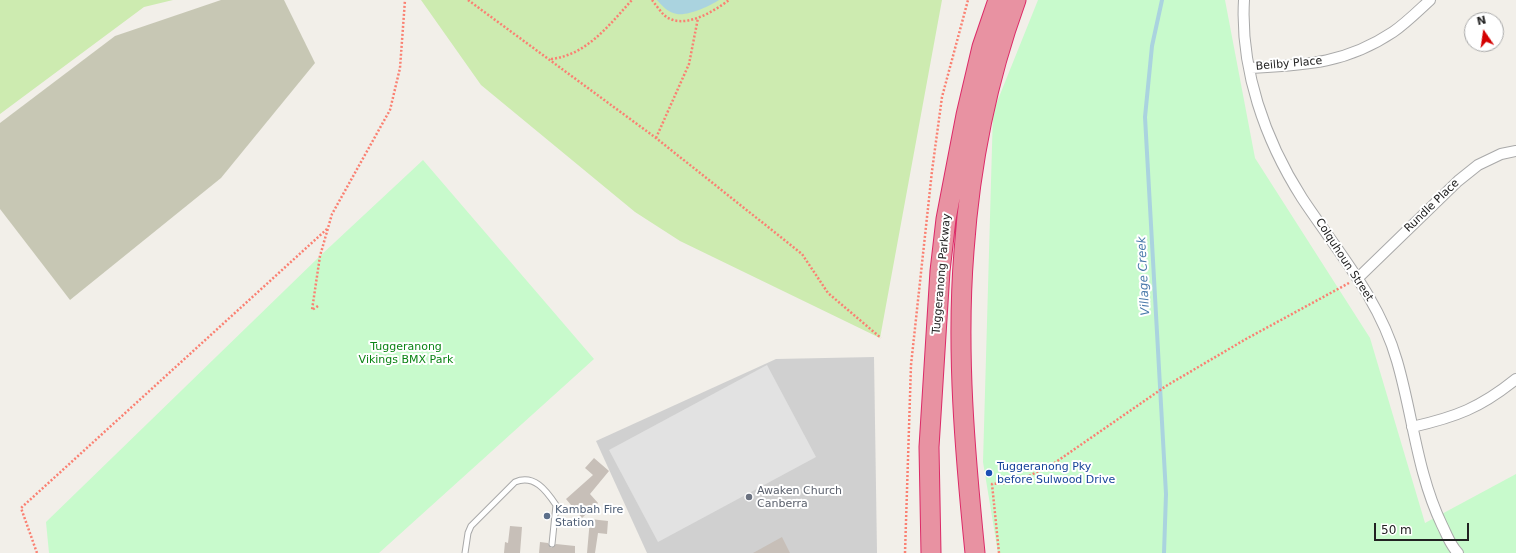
<!DOCTYPE html>
<html>
<head>
<meta charset="utf-8">
<style>
  body { margin:0 }
  #map { position:relative; width:1516px; height:553px; overflow:hidden; background:#f2efe9; font-family:"DejaVu Sans",sans-serif }
  canvas { display:block }
  .north { position:absolute; left:1464px; top:12px; width:40px; height:40px; box-sizing:border-box; background:#fff; border:1px solid #a7a7a7; border-radius:50%; rotate:347deg; font-size:11px; font-weight:700; line-height:16px; text-align:center; color:#222 }
  .north::after { content:''; display:block; margin:auto; width:14px; height:18px; background:#d40000; clip-path:polygon(50% 0,100% 100%,50% 72%,0 100%) }
  .scale { position:absolute; left:1374px; top:523px; width:95px; height:18px; box-sizing:border-box; border:2px solid #222; border-top:0; padding-left:5px; font-size:12px; line-height:14px; white-space:nowrap; color:#222; -webkit-text-stroke:3px #fff; paint-order:stroke }
</style>
</head>
<body>
<div id="map">
<canvas width="1516" height="553"></canvas>
<div class="north">N</div>
<div class="scale">50 m</div>
</div>
<script>
const g = document.querySelector('canvas').getContext('2d');
g.lineJoin = 'round';
function fillPath(path, color) { g.fillStyle = color; g.fill(path, 'evenodd'); }
function strokePath(path, color, width, dash) { g.strokeStyle = color; g.lineWidth = width; g.lineCap = dash ? 'butt' : 'round'; g.setLineDash(dash || []); g.stroke(path); }
function write(font, color, halo, rows, align = 'center') {
  g.font = font + ' "DejaVu Sans",sans-serif'; g.lineWidth = 4; g.setLineDash([]); g.textBaseline = 'middle'; g.strokeStyle = halo; g.fillStyle = color; for (const [text, x, y, turn = 0] of rows) {
    g.save(); g.translate(x, y); g.rotate((+turn || 0) * Math.PI / 180); g.textAlign = isNaN(turn) ? turn : align; if (halo) g.strokeText(text, 0, 0); g.fillText(text, 0, 0); g.restore();
  }
}
fillPath(new Path2D(`
  M874,357l3,196h-230l-51,-112 180,-82z`), '#d0d0d0');
fillPath(new Path2D(`
  M221,0h63l31,63 -94,115 -151,122 -70,-91v-86l115,-87z`), '#c7c7b4');
fillPath(new Path2D(`
  M0,0h173l-29,7 -144,107z
  M421,0h521l-62,338 -200,-97 -45,-29 -154,-127z`), '#cdebb0');
fillPath(new Path2D(`
  M1038,0h187l30,158 115,180 55,185 91,-49v79h-518l-15,-91 10,-350z
  M423,160l171,199 -215,194h-330l-3,-31 274,-266z`), '#c8facc');
fillPath(new Path2D(`
  M767,365l49,92 -158,85 -49,-92z`), '#e2e2e2');
fillPath(new Path2D(`
  M657,0h62c-9,6 -31,16 -42,14 -8,-1 -15,-8 -20,-14z`), '#aad3df');
strokePath(new Path2D(`
  M1162,0l-10,46 -7,71 21,377 -2,59`), '#aad3df', 4);
fillPath(new Path2D(`
  M594,458l15,13 -19,23 8,9 -16,15 -16,-19 27,-24 -8,-7z
  M590,519l18,2 -1,13 -9,-1 -3,20h-8z
  M510,526l12,1 -2,26h-16l1,-11 3,1z
  M782,537l8,16h-37z
  M540,542l8,1 3,5 5,-4 19,2v7h-36z`), '#c7bfb8');
const lane = new Path2D(`
  M465,553l3,-20 3,-7 44,-44c19,-8 31,8 41,23l-4,39`);
const street = new Path2D(`
  M1244,0c-4,69 21,140 58,198 35,53 77,100 95,163 16,55 20,112 45,164 5,10 8,20 16,28
  M1249,68c56,-3 96,-4 144,-36 13,-9 25,-21 37,-32
  M1358,278l100,-97 20,-16 23,-11 15,-3
  M1412,427c44,-10 68,-19 104,-48`);
const highway = new Path2D(`
  M931,553l-2,-106 11,-176 6,-52 20,-104 16,-68 16,-47
  M975,553c-10,-100 -19,-202 -11,-302 6,-85 23,-171 52,-251`);
strokePath(lane, '#a9a9a9', 7);
strokePath(street, '#a9a9a9', 12);
strokePath(highway, '#dc2a67', 21);
strokePath(new Path2D(`
  M468,0l188,138 146,116 26,39 53,45
  M652,0c4,5 8,11 12,15 18,16 49,-3 65,-15
  M551,59c36,-4 58,-34 81,-59
  M656,138l33,-74 9,-46
  M318,306l-6,4 8,-54 12,-42 58,-104 10,-42 5,-68
  M37,553l-16,-45 306,-279
  M905,553l6,-188 21,-194 10,-74 26,-97
  M999,553l-7,-69 25,-2 36,-18 113,-78 80,-47 103,-56`), '#fa8072', 2.5, [2, 2]);
strokePath(lane, '#fff', 5);
strokePath(street, '#fff', 10);
strokePath(highway, '#e892a2', 19);
for (const [x, y, r, color] of [
  [989,473,4,"#1a4fb4"],
  [749,497,4,"#6b7280"],
  [547,516,4,"#5c6f8a"]
]) { const dot = new Path2D(); dot.arc(x, y, r, 0, 2 * Math.PI); g.fillStyle = color; g.fill(dot); strokePath(dot, '#fff', 1.5); }
write('11px', '#222', '#fff', [
  ["Beilby Place",1289,64,-5],
  ["Rundle Place",1432,206,-44],
  ["Colquhoun Street",1344,260,57],
  ["Tuggeranong Parkway",942,274,-85]
]);
write('11px', '#0c8416', '#fff', [
  ["Tuggeranong",406,347],
  ["Vikings BMX Park",406,360]
]);
write('11px', '#164399', '#fff', [
  ["Tuggeranong Pky",997,467],
  ["before Sulwood Drive",997,480]
], 'left');
write('11px', '#5b616d', '#fff', [
  ["Awaken Church",757,491],
  ["Canberra",757,504]
], 'left');
write('11px', '#4e5e75', '#fff', [
  ["Kambah Fire",555,510],
  ["Station",555,523]
], 'left');
write('italic 12px', '#4a7aab', '#fff', [
  ["Village Creek",1144,276,-93]
]);
</script>
</body>
</html>
